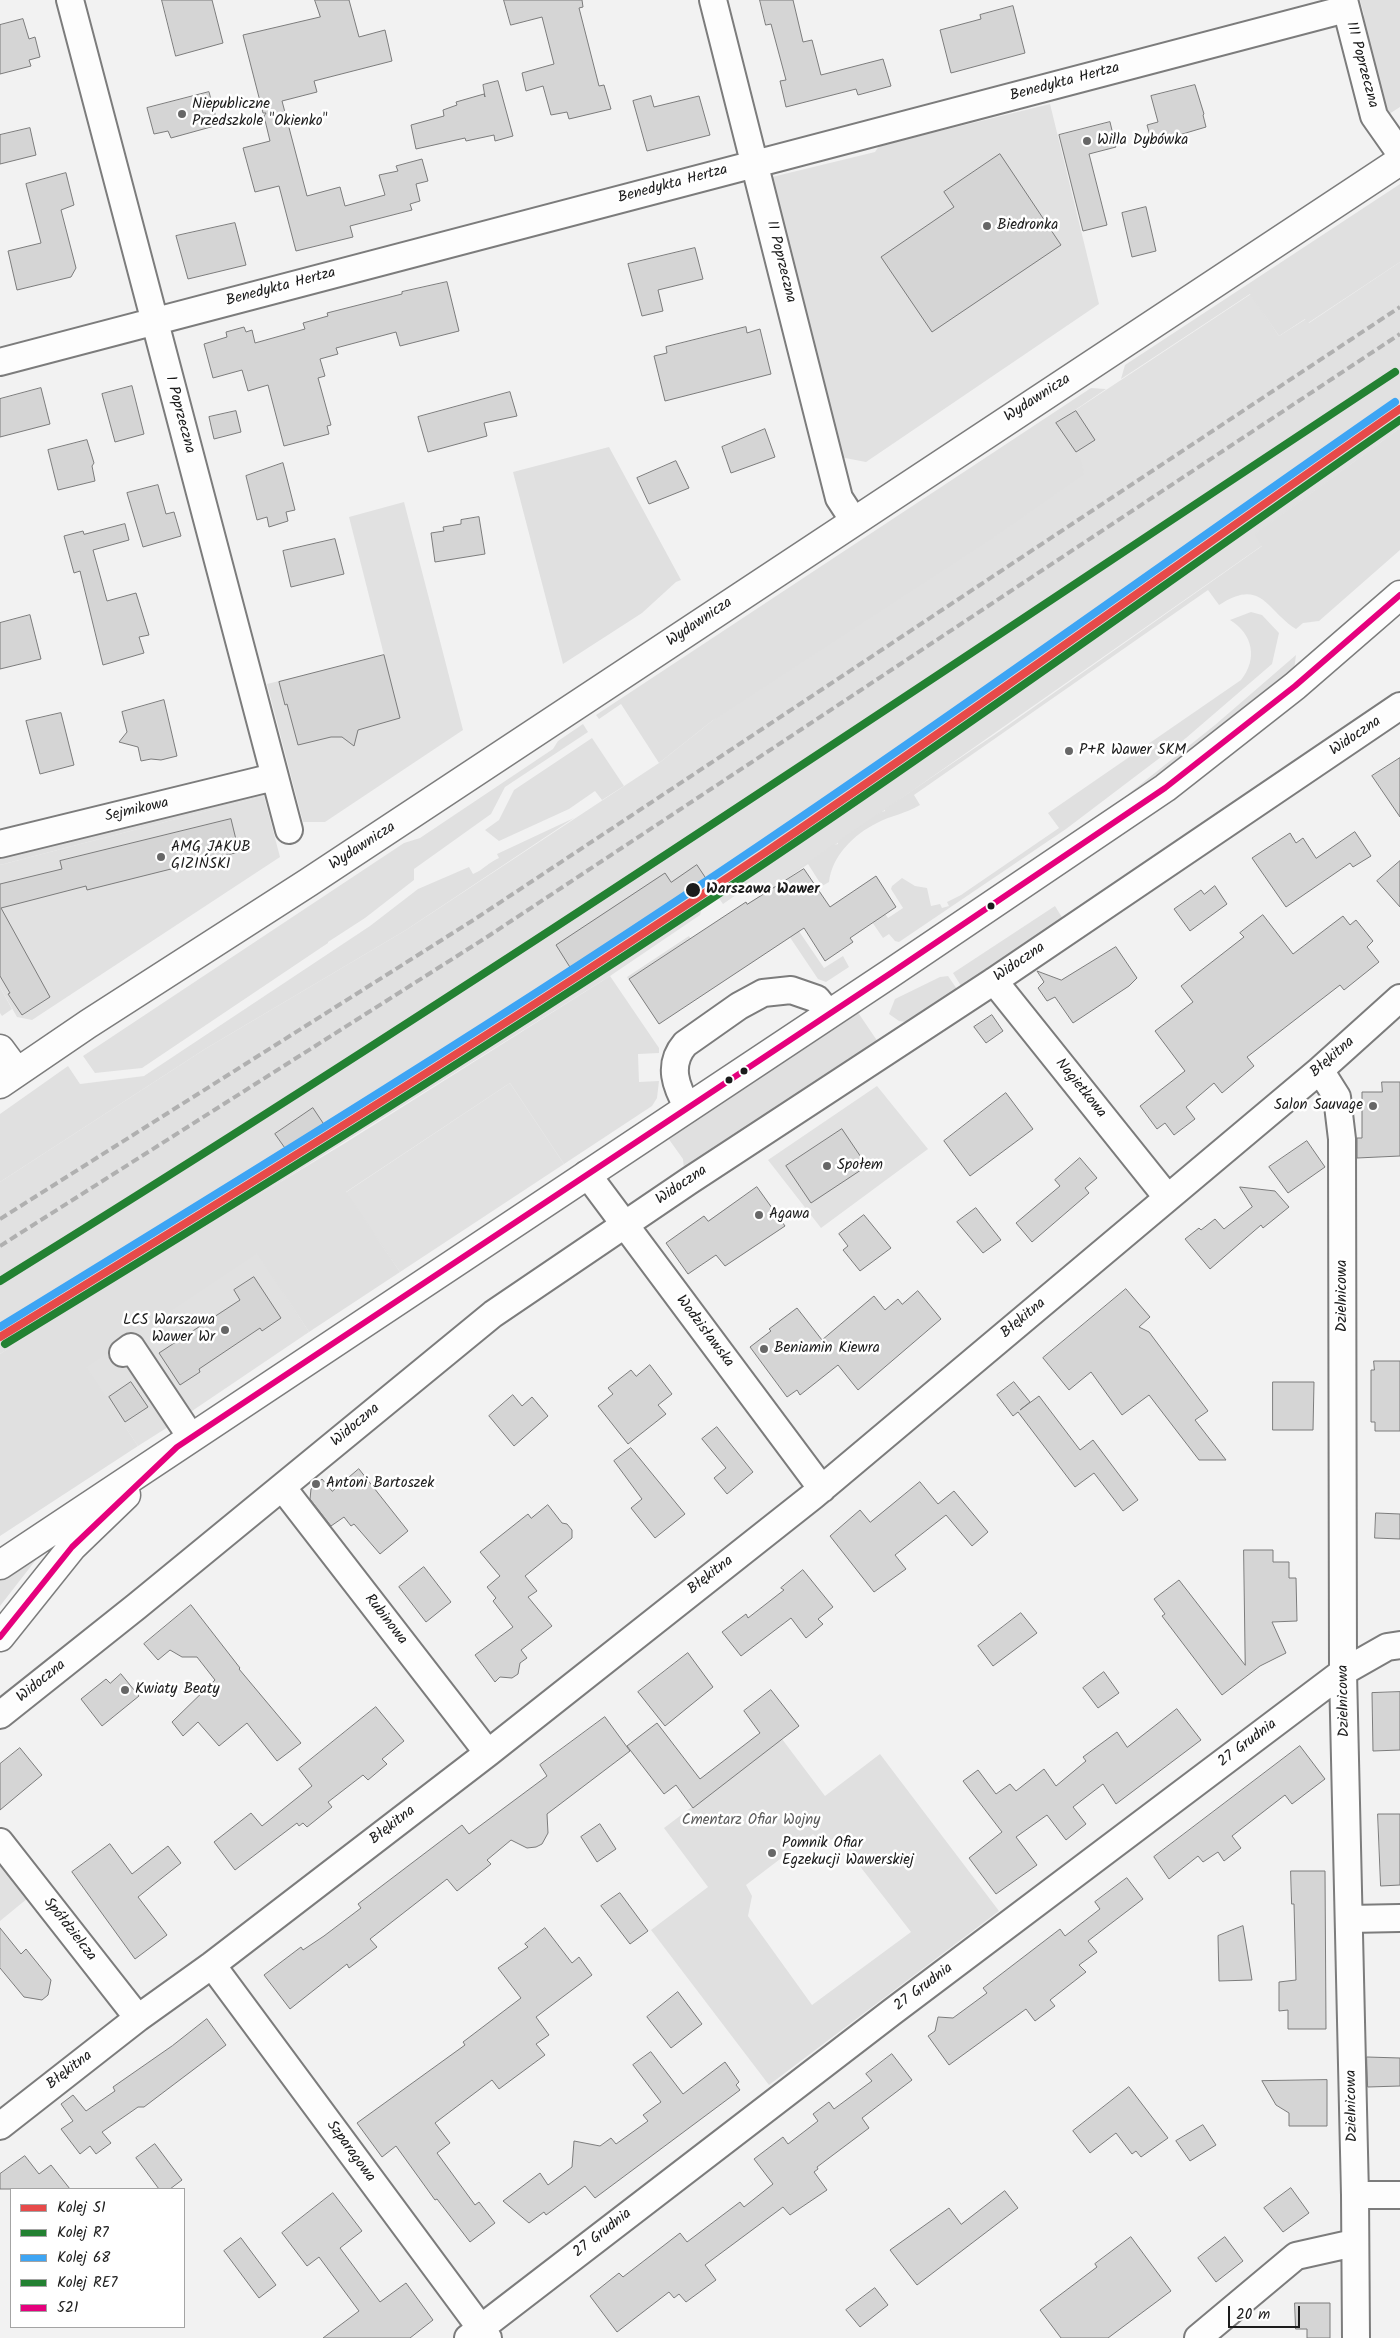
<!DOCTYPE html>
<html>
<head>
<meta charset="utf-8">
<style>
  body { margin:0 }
  #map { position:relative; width:1400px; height:2338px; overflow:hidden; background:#f2f2f2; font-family:Kalam,sans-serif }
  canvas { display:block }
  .legend { position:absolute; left:10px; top:2188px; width:175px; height:140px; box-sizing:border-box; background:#fff; border:1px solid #a4a4a4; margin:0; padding:6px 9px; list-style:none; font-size:15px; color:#1c1c1c }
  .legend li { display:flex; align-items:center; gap:10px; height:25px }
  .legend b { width:25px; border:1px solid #a4a4a4 }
  .scale { position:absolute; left:1228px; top:2306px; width:72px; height:22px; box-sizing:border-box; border:2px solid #1c1c1c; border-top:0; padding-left:6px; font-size:15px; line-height:18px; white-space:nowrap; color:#1c1c1c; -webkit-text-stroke:4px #fff; paint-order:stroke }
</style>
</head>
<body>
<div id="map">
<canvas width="1400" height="2338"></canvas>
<ul class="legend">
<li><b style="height:6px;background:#e74a4a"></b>Kolej S1</li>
<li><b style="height:6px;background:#238132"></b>Kolej R7</li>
<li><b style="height:6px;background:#3ea5f4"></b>Kolej 68</li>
<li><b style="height:6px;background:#238132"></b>Kolej RE7</li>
<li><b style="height:6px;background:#e5007d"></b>521</li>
</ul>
<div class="scale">20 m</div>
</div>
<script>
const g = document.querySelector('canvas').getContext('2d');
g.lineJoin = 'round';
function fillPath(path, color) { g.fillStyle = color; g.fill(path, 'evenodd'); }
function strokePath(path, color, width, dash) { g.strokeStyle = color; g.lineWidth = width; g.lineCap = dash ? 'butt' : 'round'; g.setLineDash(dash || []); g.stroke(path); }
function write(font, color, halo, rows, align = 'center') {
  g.font = font + ' Kalam,sans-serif'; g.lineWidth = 5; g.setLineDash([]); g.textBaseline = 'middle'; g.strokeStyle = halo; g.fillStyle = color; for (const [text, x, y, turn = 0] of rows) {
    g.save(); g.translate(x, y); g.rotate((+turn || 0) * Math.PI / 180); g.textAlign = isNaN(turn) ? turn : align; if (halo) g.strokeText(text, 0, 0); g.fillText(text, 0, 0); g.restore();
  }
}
fillPath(new Path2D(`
  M1050,104l49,200 -233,158 -26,-5 -72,-279 107,-26 4,-6z
  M1400,262v166l-144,106 7,11 -501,351 -9,-13 -30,21 -5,-7 -16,11 -2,7 -90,61 -378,236 77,120 -120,81 -20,10 -1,4 -30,19 -85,-126 -53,34v-172l205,-133 201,-119 253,-167 53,-42 344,-298 195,-129 28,42 27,-17 3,4z
  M404,502l59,228 -138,92h-22l-36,-138 117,-29 -35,-138z
  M264,796l16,61 -248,163 -15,-3 -17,-30v-122z
  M510,1083l54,81 -164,108 -55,-79z
  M877,1086l51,63 -107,79 -53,-68z
  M0,1864l28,34 -28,23z`), '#e1e1e1');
fillPath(new Path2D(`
  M1360,0h40v107l-14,9 -27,-96 5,-5z
  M1400,184v78l-92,61 -3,-4 -26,17 -29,-42 -129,85 4,-14z
  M1091,388l15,1 -50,34 25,38 3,13 -93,65 -279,182 -53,42 -38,-59 -22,15 -3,-4z
  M1400,428v122l-81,71 -16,2 -7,6c-30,-19 -34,-52 -77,-24l-11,-15 -294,205 6,10c-15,9 -28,10 -43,18 -23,11 -45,33 -48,59l-7,4 -14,-22 -37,25 15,23 -19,-10 -3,-9 69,-48 5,-1v-3l43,-29 4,-1v-2l115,-78 262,-185 -7,-12z
  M609,447l72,133 -5,2 -34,31 -79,51 -50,-192z
  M1251,612l11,3 17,18 -7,31 -86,74 -120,91 -167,113 -4,-1 -6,-7 -6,4 -24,-35 -4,-14 28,22 5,7 15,-10 -12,-19 1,-3 10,-8 13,8 12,2 4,18 9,-2 2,4 7,-2 -2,-4 14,-7 98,-67 -11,-15 193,-133c17,-21 12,-46 -11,-60z
  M1296,655l-2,15 -106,84 -91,65 118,-94z
  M583,724l5,8 -83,55 -14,27 -77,55v11l-49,38 -37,24v1l-186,125 -47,5 -12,-17 321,-213 16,-5 133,-89 5,-8z
  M592,738l32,48 -22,14 -7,-9 -26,18 -70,32 -14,-11 14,-10 15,-30z
  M262,790l2,6 -264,69v-8z
  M574,818l-168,112 -201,119 -205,133v-68l68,-48 12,18 64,-8 226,-150 48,-37 51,-22 4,7c10,-4 16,-12 26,-16l-2,-4z
  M1055,906l8,13 -102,67 -8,-13z
  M792,921l32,47 19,-12 6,11 -23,15 -8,-3 -35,-52z
  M689,936l2,3 -62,41 -2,-3z
  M610,976l49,72v5l-21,1 1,28 20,-1 -2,17 -5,8 -88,58 -54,-81 -164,109 54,80 -91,60 -52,-79 -171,114 52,79 -138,90v-182l53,-35 292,-176z
  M948,976l9,13 -51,33 -7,-1 -10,-7 6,-15 45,-22z
  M0,987l12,22 -10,7 -2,-3z
  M857,1011l21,31 -194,128 -1,-11 -15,-21z
  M49,1543l-49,63v-27z
  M782,1739l43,57 55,-42 119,157 -230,174 -118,-155 57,-43 -44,-59zM813,1834l8,8 17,-4 73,94 -99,73 -64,-89 4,-20 -6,-11z`), '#e0e0e0');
const building = new Path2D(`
  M162,0h50l11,43 -47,13z
  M315,0h34l10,37 26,-7 7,31 -78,20 3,11 -35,9 25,95 33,-9 5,19 40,-11 -6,-20 19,-4 -2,-5 26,-7 6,22 -12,3 4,17 -10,3 2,6 -62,16 3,11 -57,14 -17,-65 -24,6 -12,-44 27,-7 -6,-25 2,-3h-3l-20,-78 77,-18z
  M504,0h78l1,7 -4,1 20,78 5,-1 7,24 -42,10 -2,-7 -16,3 -8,-29 -17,5 -4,-18 32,-9 -12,-47 -31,8z
  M760,0h33l10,42 9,-2 9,35 62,-16 8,27 -33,9 -2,-6 -70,18 -6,-26 6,-1 -15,-56 -5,1z
  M1013,6l12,47 -74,20 -11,-43 41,-11 -1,-4z
  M23,19l6,20 6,-2 5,20 -11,3 2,6 -31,8v-49z
  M498,81l15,55 -18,5 -1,-6 -28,6 -1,-3 -49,11 -5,-24 33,-9 -1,-6 14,-5 -1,-3 28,-8 1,3 -2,-12z
  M1195,85l9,29 -1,1 3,12 -54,16 -5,-18 11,-3 -7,-26z
  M209,92l9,33 -47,13 -3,-7 -14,3 -7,-26z
  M651,96l3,11 45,-11 11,39 -63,16 -14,-50z
  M1110,122l6,25 -27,7 18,71 -24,6 -24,-96z
  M30,128l6,27 -36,9v-29z
  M1000,154l61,91 -129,87 -51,-75 73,-50 -10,-15z
  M66,173l8,32 -13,5 15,58 -5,9 -54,13 -9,-39 33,-8 -15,-59z
  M1146,207l10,44 -24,6 -10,-44z
  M235,223l11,42 -58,14 -12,-43z
  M695,248l8,31 -45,11 5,21 -21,5 -14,-52z
  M447,282l12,49 -59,15 -4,-14 -60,16 2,6 -18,5 5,17 -7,2 13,47 -4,1 2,8 -45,12 -16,-61 -20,6 -6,-21 -29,8 -9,-34 23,-7 -1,-5 18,-5 2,5 6,-2 3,13 50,-14 -2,-6 25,-7 -1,-3 75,-19v-2z
  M746,327l1,6 13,-4 11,45 -106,27 -11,-45 13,-3 -1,-6z
  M132,386l12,48 -29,8 -13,-48z
  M41,388l9,36 -50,13v-38z
  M510,392l7,24 -33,7 3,13 -59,16 -10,-35z
  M236,411l5,21 -27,7 -5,-22z
  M1076,411l19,29 -19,12 -20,-29z
  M765,429l10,28 -44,16 -9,-26z
  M87,440l7,23 -2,3 3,15 -37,9 -10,-40z
  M676,461l13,27 -40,16 -12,-26z
  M283,463l12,47 -9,2 2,9 -19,6 -2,-10 -10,3 -11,-44z
  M158,485l8,29 8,-2 7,24 -38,11 -16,-54z
  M479,517l6,37 -50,8 -4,-29 13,-2 -1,-4 18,-3v-4z
  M125,524l4,16 -36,10 14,51 29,-8 13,42 -10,2 5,16 -41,12 -23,-94 -6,2 -10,-37 19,-5 1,3z
  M335,539l9,35 -53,13 -8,-36z
  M30,615l11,44 -41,10v-46z
  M384,655l16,63 -42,12 -4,16 -12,-9h-11l-33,8 -11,-41 -2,1 -6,-23z
  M164,700l13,56 -16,4 -10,-1 -10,2 -3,-14 -19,-5 8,-10 -5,-20z
  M61,713l13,52 -34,9 -14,-53z
  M1400,758v59l-28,-41z
  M231,819l8,33 -152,38 -1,-4 -85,22 49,89 -28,18 -14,-21 2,-1 -10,-17v-92l62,-15 -2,-8z
  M1355,832l16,24 -18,11 -3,-4 -64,44 -34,-49 38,-25 6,10 7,-5 13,20z
  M1400,861v46l-23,-26z
  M697,865l12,18 -136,89 -17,-27 109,-72 6,9z
  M804,869l26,38 46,-31 20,31 -46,31 3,4 -28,19 -21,-33 -145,96 -30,-45 117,-77 1,2z
  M1215,886l12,18 -37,27 -16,-22 27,-19 3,4z
  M1263,915l30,39 50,-38 7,9 6,-5 17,21 -6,6 12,15 -35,28 -4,-5 -93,72 7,9 -32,27 -8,-10 -28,24 9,12 -21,16 -9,-12 -8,6 -17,-23 45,-35 -30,-40 38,-29 -12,-16 63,-49 -4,-4z
  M1116,947l21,31 -8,8 -56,37 -18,-26 -8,4 -9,-13 6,-6 -7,-11 24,9z
  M992,1015l11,16 -17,12 -12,-16z
  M1382,1082h18v74l-43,2v-20h5v-46h20z
  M1006,1093l27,36 -63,47 -26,-35z
  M313,1108l12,18 -38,25 -12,-17z
  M842,1129l25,37 -56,37 -25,-37z
  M1307,1141l18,26 -37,26 -19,-26z
  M1080,1158l17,20 -12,10 4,5 -57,49 -16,-19 44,-37 -5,-6z
  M757,1187l28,39 -60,40 -9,-11 -28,19 -22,-31 38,-27 4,5z
  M1240,1187l35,4 14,16 -26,21 -2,-3 -51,44 -25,-30 14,-11 2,2 14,-11 9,10 28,-22z
  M976,1208l25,32 -18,13 -26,-31z
  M864,1215l27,33 -31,23 -17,-21 5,-4 -9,-12z
  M254,1277l27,41 -19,13 -2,-3 -61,41 1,3 -20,13 -21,-32 81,-53 -6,-10z
  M1126,1289l24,28 -11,10 10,5 59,79 -13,9 31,40h-27l-50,-65 -27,20 -31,-43 -22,18 -26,-32z
  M918,1291l23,28 -83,71 -20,-25 -38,30 -3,-5 -10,7 -37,-50 21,-16 -2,-2 28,-21 25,32 52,-44 11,14 13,-11 4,5z
  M1374,1361h26v70h-25v-9h-4v-52h3z
  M650,1365l22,29 -14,11 8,9 -38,30 -30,-38 15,-12 -5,-6 23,-18 5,6z
  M131,1382l17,25 -23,15 -16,-25z
  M1014,1382l16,20 -10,8 19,-14 41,54 13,-10 45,60 -15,11 -29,-38 -19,14 -57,-75 -5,4 -16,-21z
  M1273,1382h41l-1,48h-40z
  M513,1395l9,11 10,-9 16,19 -34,30 -25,-30z
  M717,1427l36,45 -26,22 -13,-16 12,-10 -24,-29z
  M631,1448l54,66 -30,24 -24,-30 11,-9 -28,-38z
  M359,1469l49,62 -28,23 -26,-30 -3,2 -7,-9 -13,9 -21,-27 1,-10 11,-10 10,12z
  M920,1482l18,22 16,-13 34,41 -16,14 -26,-31 -51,40 11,14 -32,23 -44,-56 30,-26 10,12z
  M548,1505l14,18 5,1 5,6v8l-47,38 12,15 -9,6 24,29 -31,24 6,8 -7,5 -2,11 -6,4 -12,-1 -5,5 -20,-27 38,-28 -20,-26 3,-3 -9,-11 13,-11 -20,-24 48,-38 3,4z
  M1376,1513l24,1v25l-25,-1z
  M1244,1550h29v12h16v16h7l1,43 -25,1 14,31 -26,13 -38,29 -60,-79 3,-2 -11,-15 25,-19 66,85z
  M424,1567l27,35 -25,20 -27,-35z
  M803,1570l30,37 -15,12 5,5 -17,14 -15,-20 -50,38 -19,-24 24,-18 2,4 36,-28 -3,-2z
  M191,1605l49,63 -1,1 62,74 -24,18 -30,-38 -28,23 -21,-24 -15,14 -11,-14 43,-42 -18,-23h-15l-12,-7 -12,10 -14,-16z
  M1021,1613l16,20 -44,33 -15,-20z
  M688,1653l25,34 -48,39 -27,-34z
  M1104,1672l15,21 -21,15 -15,-20z
  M121,1674l18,22 -37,30 -21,-27 25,-20 4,4z
  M771,1690l28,36 -106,82 -17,-23 -12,9 -37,-48 30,-23 43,56 60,-46 -16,-22z
  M1400,1692v58l-27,1 -1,-58z
  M376,1707l28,34 -22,18 5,5 -19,16 -5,-5 -35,27 4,5 -25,20 -4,-4 -4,3 -2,-3 -62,47 -21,-28 37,-29 11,13 50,-40 -13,-17z
  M1177,1709l24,31 -85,64 -13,-20 -30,23 13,17 -20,16 -19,-25 -31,22 21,28 -41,29 -27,-36 33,-26 -39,-51 15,-11 18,24 14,-10 6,7 28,-22 12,17 30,-25 -3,-4 34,-25 10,15z
  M605,1717l25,34 -83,63 1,19 -6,11 -6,3 -9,1 -16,-8 -24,20 4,4 -34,27 -10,-12 -77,60 7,8 -28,21 -2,-4 -57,45 -26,-34 37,-28 2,3 21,-14 37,-28 -3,-4 104,-79 7,9 78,-58 -7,-11z
  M1300,1746l25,33 -33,25 -7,-9 -53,41 9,12 -17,13 -6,-9 -15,10 -5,-6 -29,23 -15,-22z
  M20,1748l22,27 -42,35v-46z
  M1378,1814h22v71l-19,1z
  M600,1824l16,25 -19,13 -16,-25z
  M110,1844l22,30 36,-28 13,17 -43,34 29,38 -32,24 -63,-87z
  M1291,1871h34l1,158h-38v-19l-9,1v-29l17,-2 -2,-76h-2z
  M1127,1878l16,21 -55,42 9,11 -18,13 7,7 -36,28 5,6 -20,15 -9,-12 -77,56 -21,-29 7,-5 3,-14 15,1 34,-25 -4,-5 77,-59 5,7 35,-27 -5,-7z
  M620,1893l28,38 -18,13 -29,-38z
  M1243,1926l9,54 -33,1 -1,-45z
  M0,1928l21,26 5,-5 25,31 -3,15 -6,5 -18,-3 -24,-29z
  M545,1928l27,35 7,-6 13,18 -56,42 13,18 -13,9 9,11 -46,34 -7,-9 -57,43 15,20 -13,10 38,52 4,-3 16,21 -25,19 -33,-43 -2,1 -39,-54 -14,11 -25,-34 108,-78 -2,-3 58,-44 -23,-30 30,-21 -3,-3z
  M678,1992l24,32 -31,24 -24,-31z
  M207,2019l19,26 -82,62h-6l-36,25 9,11 -15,11 -6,-8 -10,8 -19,-25 12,-8 -12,-17 12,-9 13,16 29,-20 -2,-4 59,-41z
  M651,2052l32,42 42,-32 14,20 -3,3 4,5 -145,108 -10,-12 -39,29 -2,-3 -15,11 -26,-22 37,-28 8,12 24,-18 2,-26 26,5 11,-8 5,6 32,-23 -5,-6 18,-13 -28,-37z
  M892,2054l20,26 -50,38 7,10 -52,39 1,2 -4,3 13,18 -37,25 -7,-8 -78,58 11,15 -30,22 -7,-8 -5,4 -5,-6 -52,40 -27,-36 29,-23 4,4 57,-44 7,9 53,-40 4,5 29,-23 -19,-25 29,-22 5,7 30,-23 -5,-7 16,-12 5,7 38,-28 -6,-7z
  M1367,2057l33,1v28l-32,1z
  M1327,2080v46h-38v-13l-13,-8 -14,-24z
  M1129,2087l39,51 -27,19 -5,-6 -4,3 -16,-21 -26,20 -17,-22z
  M1203,2125l13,20 -26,16 -14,-20z
  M155,2144l27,36 -12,9h-11l-23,-31z
  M25,2156l14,18 12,-9 19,24h-70v-15z
  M1291,2188l18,25 -26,19 -19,-24z
  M1005,2191l13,17 -101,77 -27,-35 59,-42 12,16z
  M333,2193l29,38 -22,17 40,54 26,-19 27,37 -23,18h-87l36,-27 -40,-54 -12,9 -25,-33z
  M1131,2237l40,54 -63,47h-47l-21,-28 57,-43 -2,-3z
  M1225,2237l18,24 -27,21 -18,-24z
  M241,2238l35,47 -17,13 -35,-47z
  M875,2288l13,17 -28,22 -14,-17z
  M1295,2303h35v35h-23v-9h-11z`);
fillPath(building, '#d5d5d5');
strokePath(building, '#7c7c7c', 1);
const minor = new Path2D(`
  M70,0l219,830
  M713,0l126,498 15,23
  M1344,0l30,116 26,37
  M0,362l1346,-353
  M0,844l274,-67
  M994,981l173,216
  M1320,1070l17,27 5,42 1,533 12,523 1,143
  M688,1108c-12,-21 -21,-43 -3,-64l54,-38 24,-13 28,-3 26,9 12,15
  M587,1174l235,315
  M123,1353l8,-6 60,90
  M282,1487l206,266
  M0,1715l137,-109 356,-292 196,-133 305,-200 406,-275
  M0,1842l138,176
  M1349,1919l51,-1
  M212,1965l276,373
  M0,2126l138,-108 74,-53 276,-212 325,-257 507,-426 80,-72
  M1355,2195h45
  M468,2338l424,-326 451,-340 44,-25 13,-2
  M1198,2338l98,-82 58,-13`);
const major = new Path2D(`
  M0,1049l17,23
  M0,1084l88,-60 221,-142 1091,-721
  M0,1565l891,-592 274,-185 130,-102 105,-91
  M0,1637l72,-90 54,-52`);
strokePath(minor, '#7c7c7c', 30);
strokePath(major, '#7c7c7c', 31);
strokePath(minor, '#fdfdfd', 26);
strokePath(major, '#fdfdfd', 28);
strokePath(new Path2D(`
  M0,1219l475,-300 925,-612
  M0,1246l487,-309 913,-603`), '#b0b0b0', 4, [8, 4]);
strokePath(new Path2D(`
  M0,1637l72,-90 105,-100 714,-474 274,-185 130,-102 105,-91`), '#e5007d', 6);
strokePath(new Path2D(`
  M0,1337c257,-157 513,-315 763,-483 215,-145 424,-297 637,-445`), '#e74a4a', 8);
strokePath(new Path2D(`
  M5,1344c256,-156 511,-314 760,-481 215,-144 423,-296 635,-443`), '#238132', 8);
strokePath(new Path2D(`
  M0,1327c256,-157 512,-314 760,-482 214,-144 423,-296 635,-443`), '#3ea5f4', 8);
strokePath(new Path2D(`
  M0,1281c472,-292 932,-603 1395,-909`), '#238132', 8);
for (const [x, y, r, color] of [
  [182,114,5,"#676767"],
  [1087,141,5,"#676767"],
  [987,226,5,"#676767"],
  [1069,751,5,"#676767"],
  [161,857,5,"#676767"],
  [693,890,8,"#1c1c1c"],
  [991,906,4.5,"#1c1c1c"],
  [744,1071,4.5,"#1c1c1c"],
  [729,1080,4.5,"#1c1c1c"],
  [1373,1106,5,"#676767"],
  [827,1166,5,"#676767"],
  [759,1215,5,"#676767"],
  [225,1330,5,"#676767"],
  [764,1349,5,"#676767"],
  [316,1484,5,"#676767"],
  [125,1690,5,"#676767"],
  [772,1853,5,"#676767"]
]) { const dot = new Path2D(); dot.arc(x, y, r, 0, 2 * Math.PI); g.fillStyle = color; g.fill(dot); strokePath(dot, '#fff', 2); }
write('15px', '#1c1c1c', '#fff', [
  ["III Poprzeczna",1361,65,75],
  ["Benedykta Hertza",1065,83,-15],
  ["Benedykta Hertza",673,185,-15],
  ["II Poprzeczna",780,262,76],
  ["Benedykta Hertza",281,288,-15],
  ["Wydawnicza",1038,399,-33],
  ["I Poprzeczna",179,415,75],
  ["Wydawnicza",700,623,-34],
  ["Widoczna",1356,737,-34],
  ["Sejmikowa",137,811,-13],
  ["Wydawnicza",363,847,-33],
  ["Widoczna",1020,963,-34],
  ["Błękitna",1333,1058,-41],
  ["Nagietkowa",1080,1089,51],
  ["Widoczna",682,1186,-34],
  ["Dzielnicowa",1343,1296,-90],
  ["Błękitna",1024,1319,-40],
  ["Wodzisławska",704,1332,53],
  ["Widoczna",356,1426,-40],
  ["Błękitna",711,1576,-38],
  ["Rubinowa",385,1620,52],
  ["Widoczna",42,1682,-39],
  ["Dzielnicowa",1345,1701,-91],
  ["27 Grudnia",1248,1744,-37],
  ["Błękitna",393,1826,-38],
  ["Spółdzielcza",69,1930,52],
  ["27 Grudnia",924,1988,-37],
  ["Błękitna",70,2071,-38],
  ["Dzielnicowa",1353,2106,-91],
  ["Szparagowa",350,2152,54],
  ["27 Grudnia",603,2234,-38]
]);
write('15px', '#1c1c1c', '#fff', [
  ["Niepubliczne",192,105],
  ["Przedszkole \"Okienko\"",192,122],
  ["Willa Dybówka",1097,141],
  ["Biedronka",997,226],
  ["P+R Wawer SKM",1079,751],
  ["AMG JAKUB",171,848],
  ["GIZIŃSKI",171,865],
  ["Salon Sauvage",1363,1106,"right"],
  ["Społem",837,1166],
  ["Agawa",769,1215],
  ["LCS Warszawa",215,1321,"right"],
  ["Wawer Wr",215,1338,"right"],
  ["Beniamin Kiewra",774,1349],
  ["Antoni Bartoszek",326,1484],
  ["Kwiaty Beaty",135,1690],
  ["Pomnik Ofiar",782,1844],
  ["Egzekucji Wawerskiej",782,1861]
], 'left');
write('bold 15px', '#1c1c1c', '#fff', [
  ["Warszawa Wawer",706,890]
], 'left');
write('15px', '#5c5c5c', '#fff', [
  ["Cmentarz Ofiar Wojny",751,1821]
]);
</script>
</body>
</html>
